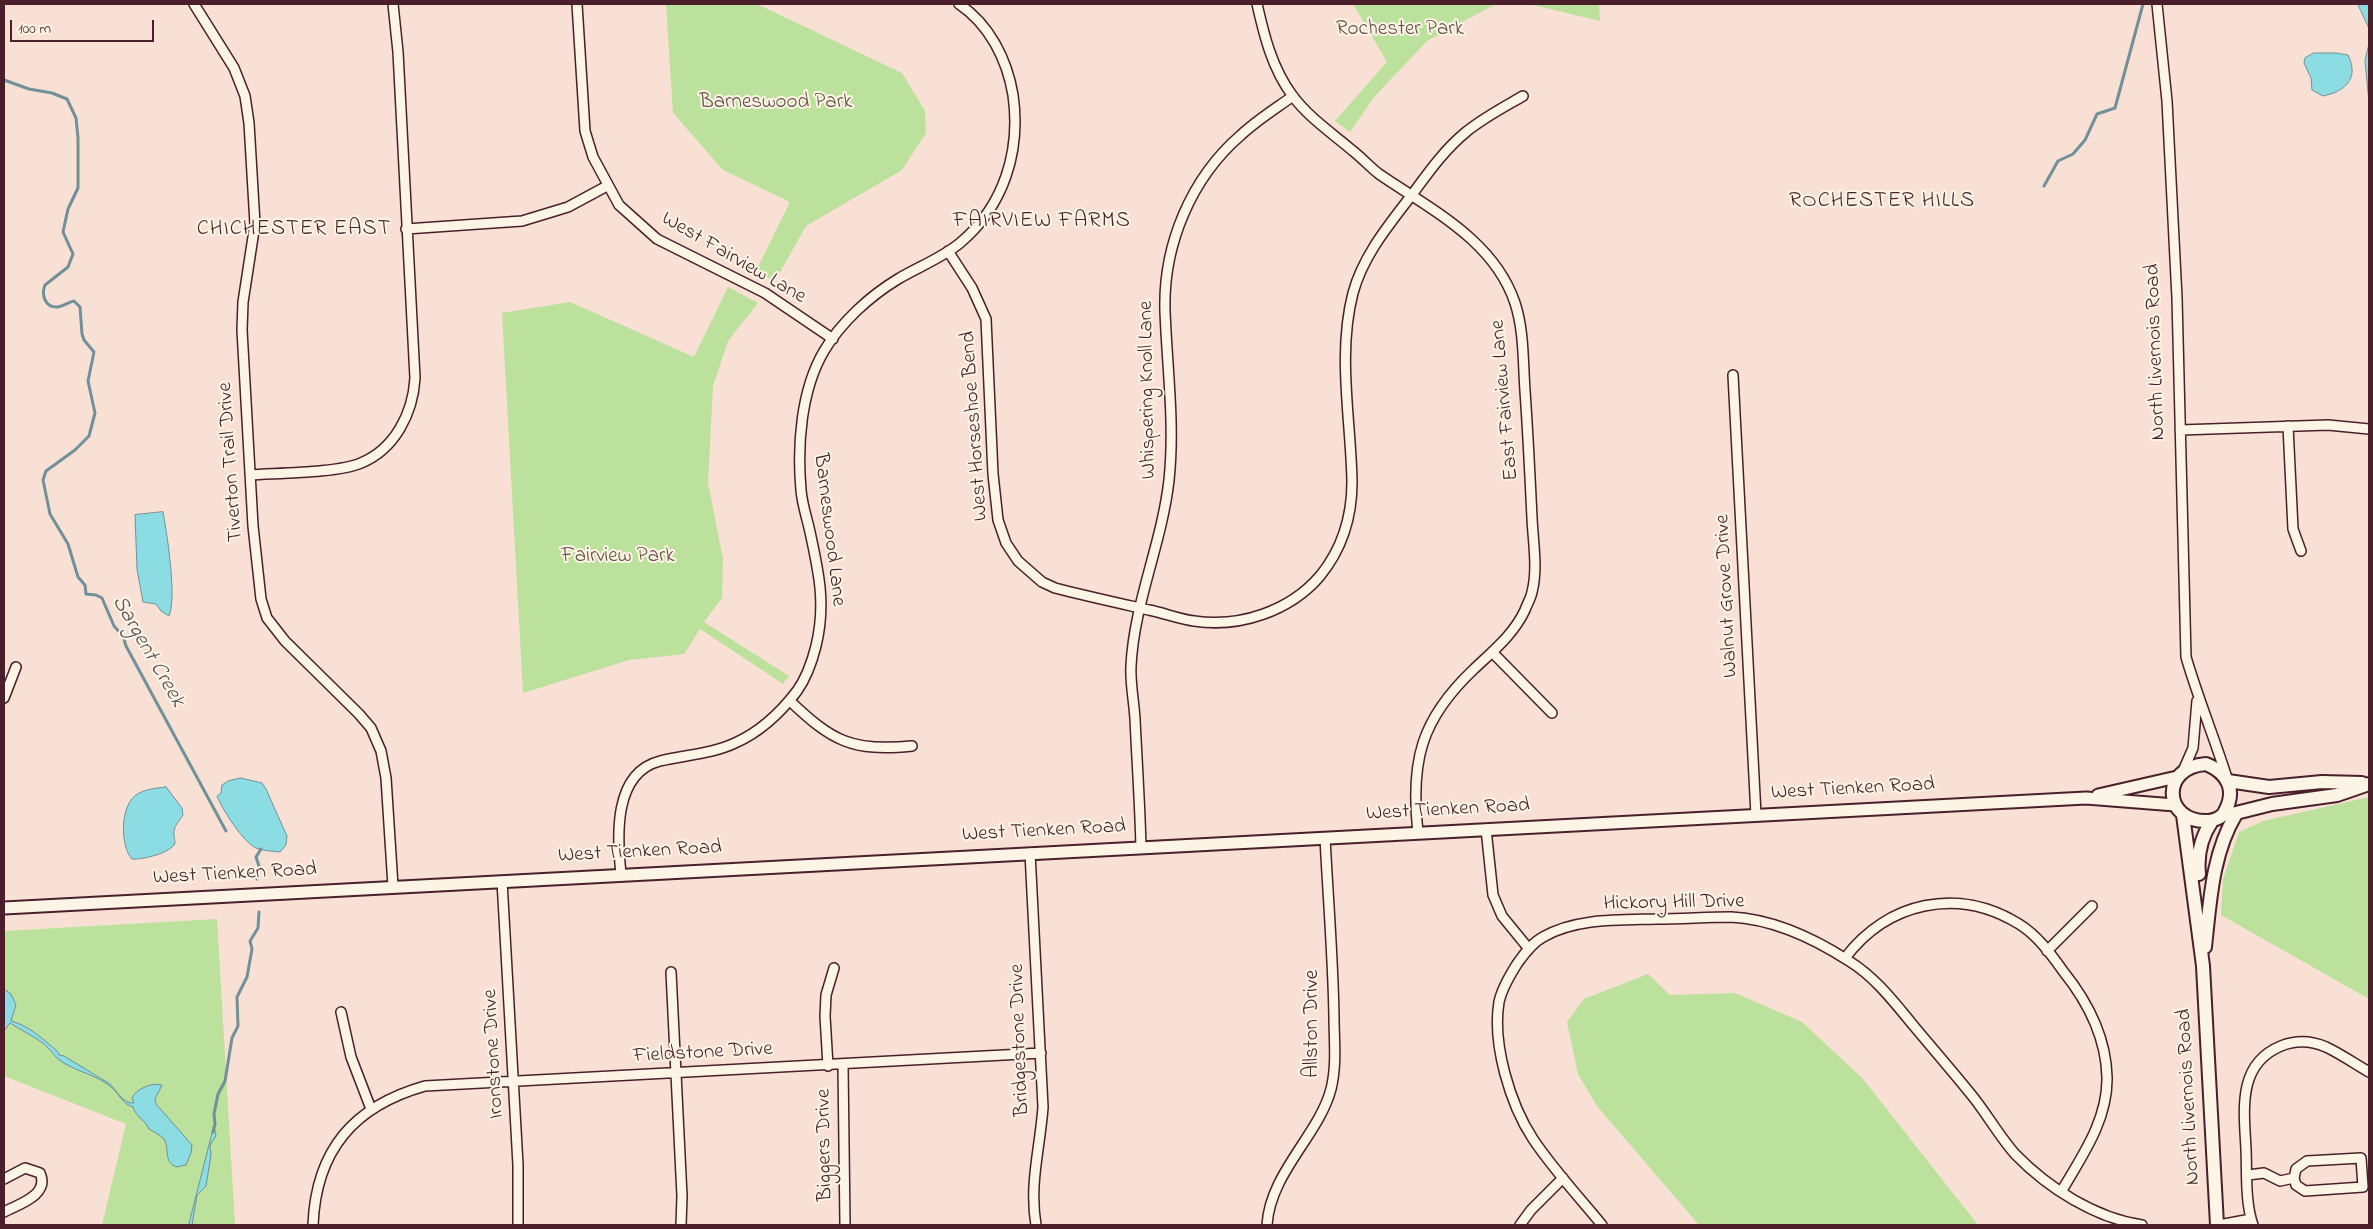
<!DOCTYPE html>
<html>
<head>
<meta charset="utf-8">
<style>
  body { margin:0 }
  #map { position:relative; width:2373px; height:1229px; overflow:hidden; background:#f8e1d4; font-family:"Indie Flower",sans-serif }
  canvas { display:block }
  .frame { position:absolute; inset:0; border:5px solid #4a1f2b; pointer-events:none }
  .scale { position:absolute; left:10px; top:20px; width:144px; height:22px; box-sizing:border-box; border:2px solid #4a1f2b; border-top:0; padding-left:6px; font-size:15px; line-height:18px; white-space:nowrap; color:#4a1f2b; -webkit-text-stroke:4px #fcf5e5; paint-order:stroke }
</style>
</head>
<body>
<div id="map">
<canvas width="2373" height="1229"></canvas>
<div class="frame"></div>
<div class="scale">100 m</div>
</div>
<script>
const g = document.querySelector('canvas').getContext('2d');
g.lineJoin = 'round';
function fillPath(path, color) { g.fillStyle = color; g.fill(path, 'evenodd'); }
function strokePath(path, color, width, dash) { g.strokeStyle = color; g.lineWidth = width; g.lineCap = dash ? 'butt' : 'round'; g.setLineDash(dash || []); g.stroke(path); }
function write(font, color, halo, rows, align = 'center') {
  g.font = font + ' "Indie Flower",sans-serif'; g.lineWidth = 4; g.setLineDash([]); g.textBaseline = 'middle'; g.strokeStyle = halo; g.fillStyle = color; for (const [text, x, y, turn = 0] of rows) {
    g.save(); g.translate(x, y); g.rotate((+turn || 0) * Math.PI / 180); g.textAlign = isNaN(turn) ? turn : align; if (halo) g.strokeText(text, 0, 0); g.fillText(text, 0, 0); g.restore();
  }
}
fillPath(new Path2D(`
  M666,4h91l145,69 23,38 1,22 -24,37 -96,56 -31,55 -19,-10 34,-69 -67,-32 -50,-57z
  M1353,4h143l-69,37 -53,56 -24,35 -15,-11 52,-59z
  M1529,4h70l1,17z
  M728,287l30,16 -30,38 -15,45 -5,97 15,76 -1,39 -18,24 85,54 -6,8 -83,-55 -16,25 -55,6 -106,33 -21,-380 68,-11 124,55z
  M2369,797v202l-148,-84 2,-36 16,-47 24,-11z
  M217,919l18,306h-133l24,-101 -122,-48v-145z
  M1648,974l22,21 65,-2 67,29 61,57 115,146h-279l-102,-119 -19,-32 -11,-52 17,-23z`), '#bbe19d');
const water = new Path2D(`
  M2358,4h11v24z
  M2369,44v58l-4,-41z
  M2314,53h22l12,2c12,24 -4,37 -25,41l-11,-6 -1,-12 -7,-15 1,-5z
  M163,512c4,22 14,85 6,104l-8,-5 -5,-7 -13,-2 -6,-33 -2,-54z
  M241,778l21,5 4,6 21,47 -1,9 -6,7c-8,-1 -17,-1 -24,-4 -13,-6 -34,-39 -39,-52l4,-3 1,-8 6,-4z
  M166,787l16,21 1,7c-4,7 -10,11 -9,20 0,2 1,6 1,8 -3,10 -34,17 -43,16 -12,-13 -12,-53 4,-64 9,-6 20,-7 30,-8z
  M4,989l7,5 5,11 -5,16c19,5 33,19 47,31l1,3 5,1 46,28c7,7 13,20 24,19l-2,-5c4,-9 20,-16 30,-13l-7,14 1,5 36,41 -1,8 -5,12 -10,2c-14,-7 -5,-19 -13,-29 -3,-3 -9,-6 -14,-9 -3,-8 -13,-12 -16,-22 -11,-3 -14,-14 -22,-20 -14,-12 -33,-15 -49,-25 -7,-4 -10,-11 -16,-16 -7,-7 -27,-17 -36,-23l-6,8z
  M214,1126l2,10 -6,9 1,10 -5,31 -9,9 -5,30h-3z`);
fillPath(water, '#8bdce3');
strokePath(water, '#719099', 1);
strokePath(new Path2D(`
  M4,80l25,9 23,4 15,6 9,19 2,20v50l-10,21 -5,23 10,22 -5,13 -23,18c-4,10 0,23 13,22 6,-1 11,-5 16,-6l6,6 2,27 2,6 10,12 -6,29 7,32 -6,23 -14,14 -29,21 -3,9 7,34 18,30 10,33 7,8 1,9 10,1 6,3 12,28 9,10 3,10 100,185
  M2044,186l14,-25 15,-7 12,-14 12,-26 18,-6 28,-104
  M257,879l2,-13 -3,-9 5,-8
  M213,1132l2,-8 -1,-10 4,-20 7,-13 7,-43 6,-12 -1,-29 10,-20 5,-28 -2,-8 8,-13 1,-16`), '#719099', 3);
const minor = new Path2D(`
  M194,4l40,64 11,28 4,27 6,101 -12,78 -1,28 11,196 8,73 6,19 18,23 74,73 12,14 10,23 5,27 7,108
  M577,4l8,127 8,26 26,48 38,34 108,54 68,46
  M1257,4c7,31 15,64 35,91 17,23 40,38 61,56 9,7 17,16 26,23 51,35 115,66 136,129 9,27 8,59 10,88 3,42 5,85 7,127 1,23 6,51 0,74 -1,6 -5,12 -7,18 -11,24 -32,41 -51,59 -53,50 -64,92 -56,164
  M2157,4l10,97 10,197 9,359c12,41 28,80 41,121
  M406,229l116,-8 46,-14 39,-21
  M948,251l24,37 14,31 7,155 5,46 8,23 12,18 24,21 13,6c31,8 63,15 94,22 15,3 30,9 45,11 46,7 96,-10 126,-45 22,-27 32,-58 32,-94 -1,-62 -15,-127 1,-189 10,-37 35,-67 58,-97 17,-23 33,-46 55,-64 17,-14 38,-25 57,-36
  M1733,375l23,440
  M2288,426l5,103 8,22
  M2180,430l148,-5 41,4
  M250,475c28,-2 88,-2 111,-12 34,-14 52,-50 54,-85l-17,-326 -5,-48
  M1492,652l60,61
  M4,698l12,-31
  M790,701c42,40 62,51 122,45
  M2183,771l10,-23 4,-47
  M1486,829l7,66 9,21 27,33
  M1141,848c-1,-43 -4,-86 -6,-129 -1,-18 -5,-36 -4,-53 3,-63 31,-123 38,-186 6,-56 -2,-113 -4,-169 -2,-66 26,-133 76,-176 16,-15 34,-26 52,-39
  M1030,853l13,254c-3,42 -14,77 -7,118
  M621,874c-4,-37 -8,-101 39,-113 24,-6 52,-7 75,-18 25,-11 46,-31 62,-52 10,-14 15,-29 19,-45 10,-41 3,-73 -6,-114 -3,-14 -8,-28 -9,-42 -4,-45 0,-100 23,-139 17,-29 46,-55 74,-72 20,-12 44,-21 62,-36 44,-37 61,-92 53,-148 -6,-36 -24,-71 -54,-91
  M502,881l16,284v60
  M2047,951l45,-45
  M1845,958c42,-56 113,-72 174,-34 18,11 32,30 44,47 25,31 43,65 44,106 1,43 -25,79 -46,115
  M671,972l11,224 -1,29
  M341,1012l10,45 20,52
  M843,1065l2,160
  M828,1066l-3,-50 1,-21 8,-27
  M2248,1175l16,-2 16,8 14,-3 2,-9 11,-8 54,-3 2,29 -58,4 -9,-6 -2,-7
  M4,1179l21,-11 15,5c10,22 -21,31 -36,39
  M313,1225c3,-75 41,-119 112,-139l616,-33
  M1267,1225c3,-52 52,-90 64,-136 6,-24 3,-49 3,-72 -1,-60 -6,-120 -9,-179
  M1520,1225l11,-15 32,-32
  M1602,1225c-23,-28 -49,-56 -69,-86 -23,-35 -41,-95 -34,-137 3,-14 11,-27 18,-38 7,-10 15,-21 26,-27 33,-19 76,-17 114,-18 25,0 50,-2 74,-2 42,2 84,22 118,44 26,16 45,41 64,64 20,24 41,48 61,73 14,18 26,39 41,56 33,34 80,64 127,71
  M2219,1225l32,-6
  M2253,1225c-8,-23 -6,-52 -7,-76 -2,-39 -9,-85 35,-103 15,-6 31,-5 45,1 15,7 29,17 43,25`);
const tertiary = new Path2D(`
  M2098,795l79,-18
  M4,908l2082,-110 89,7`);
const secondary = new Path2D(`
  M2206,764c22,9 31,27 18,49 -3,5 -11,8 -17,8 -44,1 -47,-54 -1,-57z
  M2228,781l41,6 53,-5 40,1
  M2183,815l20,151 14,259
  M2228,815l44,-11 65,-9 32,-11
  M2199,874c-2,-20 2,-37 13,-53
  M2205,947c5,-45 7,-93 31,-133`);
strokePath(minor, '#4a1f2b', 12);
strokePath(tertiary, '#4a1f2b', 15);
strokePath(secondary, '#4a1f2b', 16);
strokePath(minor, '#fcf5e5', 9);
strokePath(tertiary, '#fcf5e5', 11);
strokePath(secondary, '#fcf5e5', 12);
write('21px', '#665048', '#fcf5e5', [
  ["Rochester Park",1400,31],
  ["Barneswood Park",776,104],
  ["Fairview Park",618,558]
]);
write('21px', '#4a1f2b', '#fcf5e5', [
  ["West Fairview Lane",733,259,30],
  ["North Livernois Road",2157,352,-92],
  ["Whispering Knoll Lane",1149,390,-91],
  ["East Fairview Lane",1506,400,-95],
  ["West Horseshoe Bend",976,426,-94],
  ["Tiverton Trail Drive",232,462,-94],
  ["Barneswood Lane",828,530,83],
  ["Walnut Grove Drive",1728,596,-93],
  ["West Tienken Road",1853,790,-3],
  ["West Tienken Road",1448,811,-3],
  ["West Tienken Road",1044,832,-3],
  ["West Tienken Road",640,853,-3],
  ["West Tienken Road",235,875,-3],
  ["Hickory Hill Drive",1674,904,-1],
  ["Allston Drive",1314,1024,-90],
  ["Bridgestone Drive",1021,1040,-92],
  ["Ironstone Drive",495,1054,-93],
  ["Fieldstone Drive",703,1054,-3],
  ["North Livernois Road",2190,1097,-93],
  ["Biggers Drive",826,1145,-91]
]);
g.letterSpacing = '1px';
write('22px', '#4a1f2b', '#fcf5e5', [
  ["ROCHESTER HILLS",1882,202],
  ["FAIRVIEW FARMS",1042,222],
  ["CHICHESTER EAST",294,230]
]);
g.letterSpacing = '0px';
write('italic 22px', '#5a4e59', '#fcf5e5', [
  ["Sargent Creek",147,652,60]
]);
</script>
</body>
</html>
